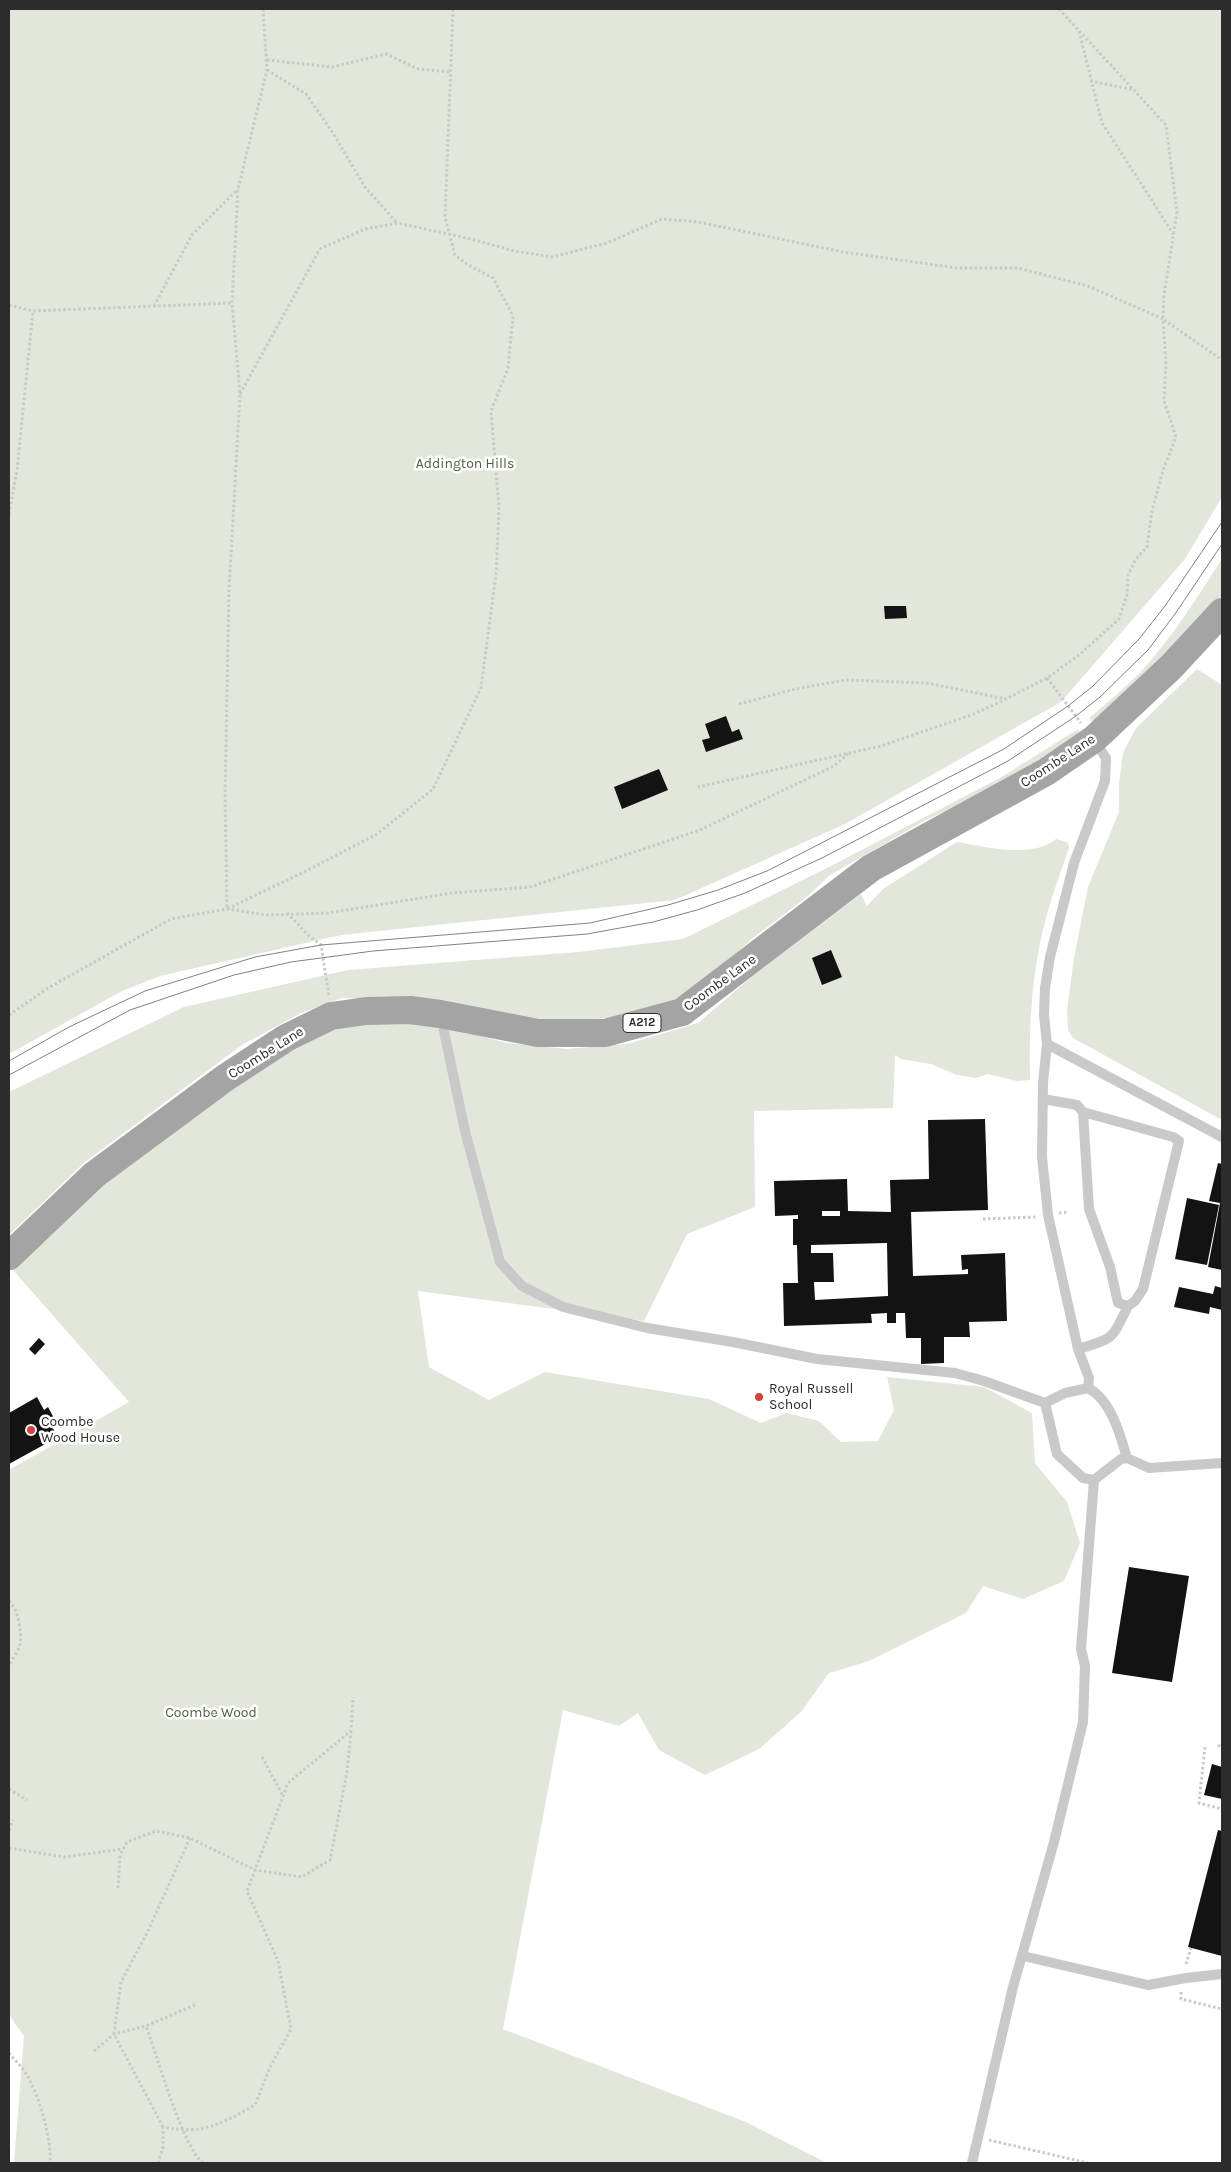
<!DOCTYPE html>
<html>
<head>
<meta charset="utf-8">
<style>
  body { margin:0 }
  #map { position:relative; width:1231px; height:2172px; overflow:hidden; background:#fff; font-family:Karla,sans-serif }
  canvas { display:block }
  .frame { position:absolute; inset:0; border:10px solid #2c2c2c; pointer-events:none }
</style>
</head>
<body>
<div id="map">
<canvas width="1231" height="2172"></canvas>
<div class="frame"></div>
</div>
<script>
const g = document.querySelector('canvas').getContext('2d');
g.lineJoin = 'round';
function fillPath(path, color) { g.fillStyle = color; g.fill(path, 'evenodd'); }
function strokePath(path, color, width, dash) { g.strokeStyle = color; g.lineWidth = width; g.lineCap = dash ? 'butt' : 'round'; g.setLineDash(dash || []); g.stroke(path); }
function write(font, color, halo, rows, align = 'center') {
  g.font = font + ' Karla,sans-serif'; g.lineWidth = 5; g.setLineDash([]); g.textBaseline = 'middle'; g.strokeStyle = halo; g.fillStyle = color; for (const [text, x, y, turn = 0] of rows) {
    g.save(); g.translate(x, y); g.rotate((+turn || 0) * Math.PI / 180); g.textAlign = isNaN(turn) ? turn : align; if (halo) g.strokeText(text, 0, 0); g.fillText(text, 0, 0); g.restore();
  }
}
fillPath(new Path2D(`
  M9,9h1213v488l-37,62 -124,143 -216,122 -170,76 -334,35 -181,41 -38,15 -113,63z
  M1222,559v36l-18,23 -108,107 -7,-7c20,-17 40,-33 57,-52 29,-33 52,-70 76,-107z
  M1197,669l25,16v435l-149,-82 -5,-8 -1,-20 7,-52 14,-71 31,-75v-29l4,-30 13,-25z
  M1078,729l3,5 -84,54 -71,32 -96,55 -22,21 -55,42 -48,43 -37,23 -34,11 -37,4h-56l-166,-20 -33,-1 -41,15 -59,32 -157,117 -76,73v-143l175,-85 164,-37 230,-18 105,-13 142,-70 175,-91z
  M1056,839l12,4 1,5c-11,31 -22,62 -29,95 -9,45 -11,90 -10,137l-13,1 -29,-7 -12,4 -19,-3 -26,-11 -30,-5 -6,-4 -2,53 -139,3 1,96 -68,27 -43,87 -226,-30 11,76 60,33 56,-28 164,27 52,24 25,-10 33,8 22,21 37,-1 16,-31 -7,-33 97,10 48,26 3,50 32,39 13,41 -16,38 -41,18 -40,-13 -17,27 -97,48 -40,12 -28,39 -42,37 -54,26 -46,-25 -21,-37 -19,13 -56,-16 -60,319 243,93 81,41h-813l10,-127 -15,-21v-545l120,-68 -117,-133 83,-82 181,-128 59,-30 59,-10 57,9 56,15 60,6 60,-5 71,-21 56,-48 107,-81 6,12 16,-17 74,-47c29,5 75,17 99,-3z`), '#e1e8db');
fillPath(new Path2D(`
  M884,606h22l1,12 -22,1z
  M726,716l6,16 7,-3 4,10 -37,13 -4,-12 8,-2 -5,-14z
  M659,769l9,21 -46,19 -8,-22z
  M831,950l11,27 -20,8 -10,-27z
  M985,1119l3,91 -77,2 2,64 55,-2v-5l-6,1 -1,-15 44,-2 2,68 -38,1 1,15h-26v26l-23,1v-26h-15l-1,-25h-9v10h-9v-10l-16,1 1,9 -88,3 -1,-43h15l-1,-38h-4v-26h5v-4l-23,1 -1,-35 73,-2 1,32 43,1 -1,-32 39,-1 -1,-59zM822,1211h18v5h-18zM887,1243l1,53 -73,4 -1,-18h20l-1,-29h-22v-8z
  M1218,1163l4,1v106l-14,-3 12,-64 -11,-2z
  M1187,1198l32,7 -12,60 -32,-6z
  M1215,1286l7,2v22l-12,-3 -1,7 -35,-7 5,-20 34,7z
  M39,1338l6,6 -10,11 -6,-6z
  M37,1397l7,13 4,-3 7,13 -5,3 8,14 -49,27v-51z
  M1129,1567l60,9 -17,106 -60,-9z
  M1212,1764l10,3v32l-18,-4z
  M1218,1830l4,1v125l-34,-9z`), '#131313');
strokePath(new Path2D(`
  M263,9l4,61 -29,119 -6,114 8,91 -11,197 -4,206 2,112 79,-38 71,-37 56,-45 48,-101 15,-114 3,-66 -8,-97 17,-43 5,-52 -20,-38 -25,-13 -13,-10 -10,-38 8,-208
  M1059,9l107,116 11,87 -13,83 -1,24 59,41
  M1079,31l23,92 72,112
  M267,60l65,7 54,-13 32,15 32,3
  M267,70l39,24 27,39 32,54 32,36
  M1090,81l44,9
  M9,305l24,6 199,-8
  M154,306l38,-71 46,-46
  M240,394l80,-145 45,-20 33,-6 77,17 39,11 38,6 55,-14 55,-24 36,3 145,30 114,16h61l70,18 75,33 3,45 -2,37 12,36 -13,33 -11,41 -5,36 -11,12 -8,16 -1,20 -8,24 -40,36 -32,23 -41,21 -32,15 -93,32 -183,41
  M9,514l8,-44 16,-159
  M1047,678l34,45
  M739,704l56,-15 51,-9 81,3 79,16
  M287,913l21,22 13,10 8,51
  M9,1015l39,-27 123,-69 56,-10 40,6 61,-2 124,-20 78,-6 170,-57 134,-64 15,-13
  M1059,1213l10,-1
  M983,1219l53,-2
  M9,1601c9,7 13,32 11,43 -2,8 -8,15 -11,22
  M1218,1745l4,3
  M1205,1747l-6,56 23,6
  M262,1757l21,39
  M9,1789l18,11
  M9,1830l4,-10
  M9,1848l55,9 59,-8
  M118,1888l2,-33 7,-13 29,-11 34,7 65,32 47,7 28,-17 17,-88 4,-40
  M1186,1964l5,-16
  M1181,1992v7l41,10
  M195,2005l-49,21c11,29 36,120 57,137
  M94,2051l20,-17 32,-8
  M9,2053c5,7 13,13 17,21 13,20 26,66 24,89
  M163,2127l-49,-93 7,-52 26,-49 43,-95
  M989,2140l99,23
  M158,2163l5,-16v-20c42,8 57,-3 92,-22l15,-38 21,-38 -13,-68 -31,-70 41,-108 63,-52 2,-34`), '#c9c9c9', 3, [2.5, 2.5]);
strokePath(new Path2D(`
  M441,1017l24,114 35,131 22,24 41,21 84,21 86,14 84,17 138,14 29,8 61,22
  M1047,1044l175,93
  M1043,1099l34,6 6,7 6,97 21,58 8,36 10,3 7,-5 8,-12 36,-148 -6,-4 -90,-25
  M1078,1349c37,-11 33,-9 50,-43
  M1088,1388l1,-10 -11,-29 -30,-134 -6,-58 1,-74 4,-39 -3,-29 1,-27 5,-31 24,-94 31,-82 1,-23 -12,-18
  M1088,1388c23,12 32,46 39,70l-6,1 -27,21 -11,-2 -26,-24 -12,-51 20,-10z
  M1127,1458l22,10 73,-5
  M1023,1956l125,29 38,-7 36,-4
  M972,2163l41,-176 41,-145 29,-120 2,-56 -4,-17 13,-169`), '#c9c9c9', 10);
strokePath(new Path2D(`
  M9,1256l85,-81 131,-97 61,-40 45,-22 35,-5 44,-1 30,4 98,19h67l77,-21 189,-144 175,-96 48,-33 77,-72 51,-55`), '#a4a4a4', 28);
strokePath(new Path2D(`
  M9,1061l60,-34 76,-36 110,-34 66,-12 269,-22 78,-18 50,-15 49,-19 237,-122 64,-43 25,-20 46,-47 26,-33 57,-84
  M9,1075l121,-65 104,-35 57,-13 82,-11 214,-17 66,-12 44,-12 48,-17 77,-35 186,-97 68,-45 24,-19 48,-47 27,-36 47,-70`), '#818181', 1);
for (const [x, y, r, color] of [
  [759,1397,5,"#d04442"],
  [31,1430,5,"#d04442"]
]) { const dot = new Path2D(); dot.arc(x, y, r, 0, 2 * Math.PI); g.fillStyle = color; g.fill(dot); strokePath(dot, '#fff', 2); }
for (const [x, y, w] of [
  [642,1023,38]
]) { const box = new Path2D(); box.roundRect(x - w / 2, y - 9.5, w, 19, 4); g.fillStyle = '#fff'; g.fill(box); strokePath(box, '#2c2c2c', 1); }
write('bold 12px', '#2c2c2c', null, [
  ["A212",642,1023]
]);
write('14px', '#4c623f', '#fff', [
  ["Addington Hills",465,464],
  ["Coombe Wood",211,1713]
]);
write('14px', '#2c2c2c', '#fff', [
  ["Coombe Lane",1058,761,-33],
  ["Coombe Lane",720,983,-36],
  ["Coombe Lane",266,1053,-32]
]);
write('14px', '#2c2c2c', '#fff', [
  ["Royal Russell",769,1389],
  ["School",769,1405],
  ["Coombe",41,1422],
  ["Wood House",41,1438]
], 'left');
</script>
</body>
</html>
